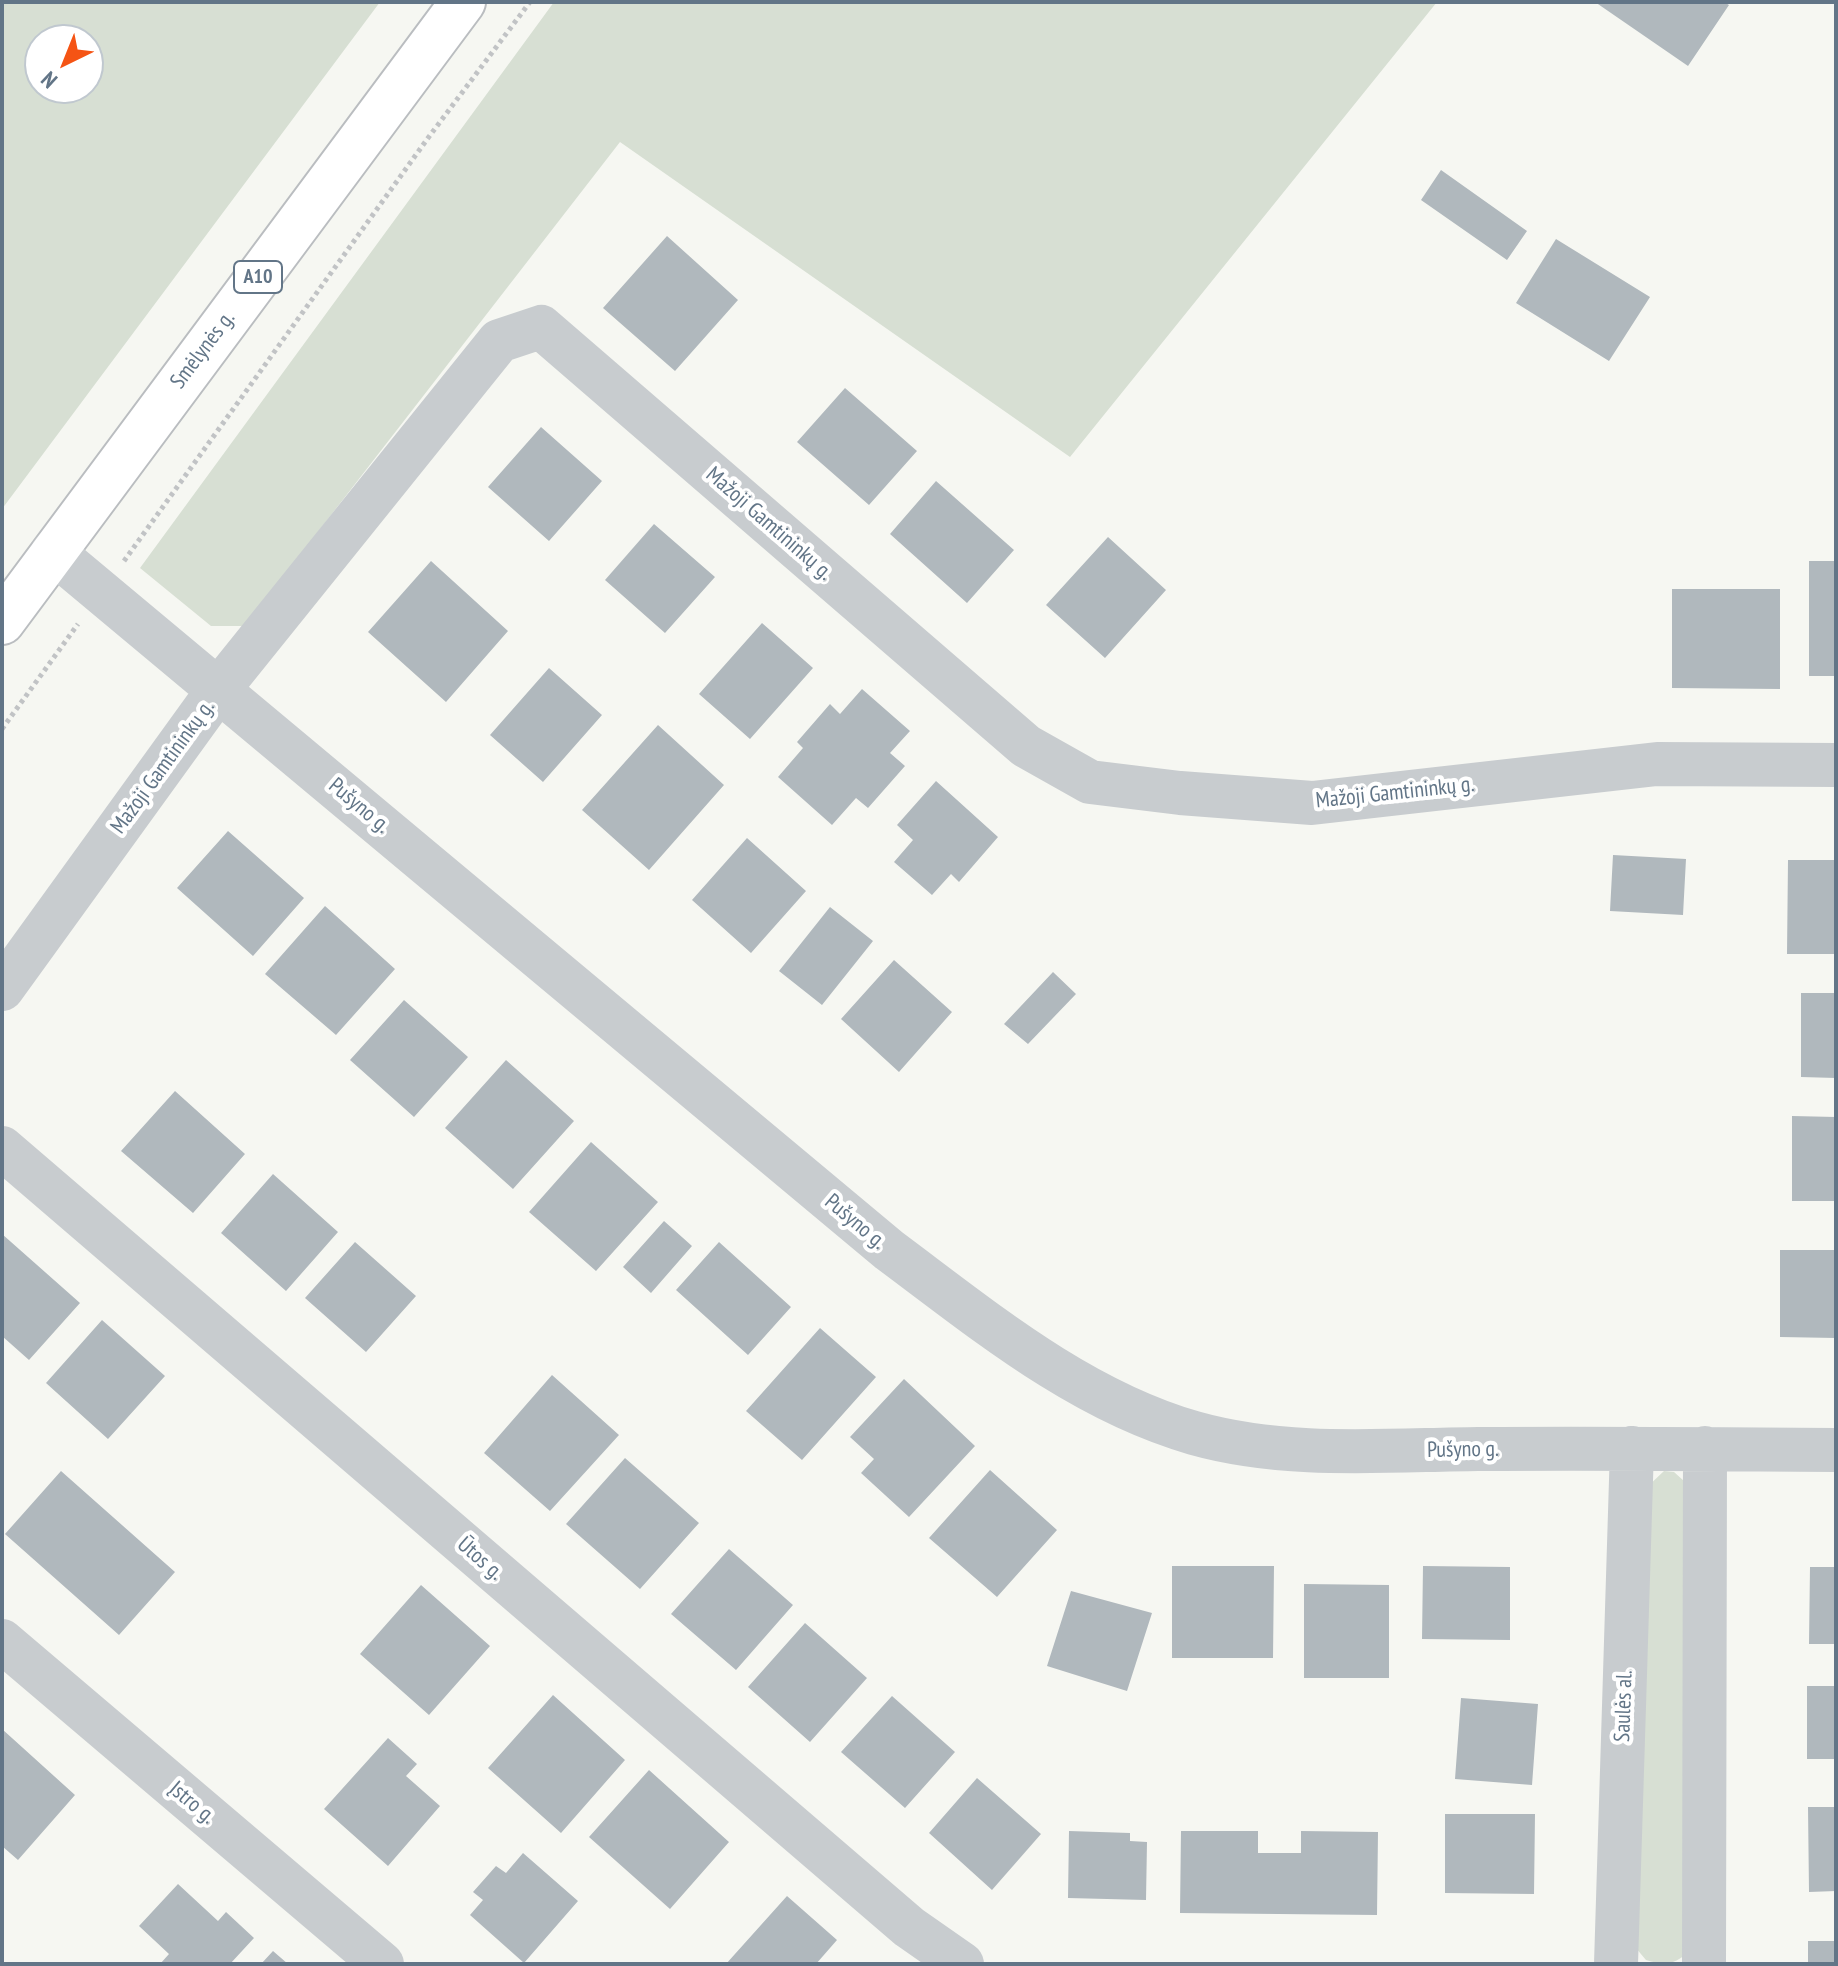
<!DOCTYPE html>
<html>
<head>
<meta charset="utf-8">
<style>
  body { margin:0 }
  #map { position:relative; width:1838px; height:1966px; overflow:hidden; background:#f6f7f2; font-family:"PT Sans Narrow",sans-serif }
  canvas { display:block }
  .frame { position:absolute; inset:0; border:4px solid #627587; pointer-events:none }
  .north { position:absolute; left:24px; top:24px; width:80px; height:80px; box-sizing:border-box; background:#fff; border:2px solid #c0c8cf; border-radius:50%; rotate:223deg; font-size:22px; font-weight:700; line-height:32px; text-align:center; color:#627587 }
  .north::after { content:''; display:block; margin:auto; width:28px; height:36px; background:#f55414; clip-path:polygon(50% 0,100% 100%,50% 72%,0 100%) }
</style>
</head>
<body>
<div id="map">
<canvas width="1838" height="1966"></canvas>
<div class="frame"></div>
<div class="north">N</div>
</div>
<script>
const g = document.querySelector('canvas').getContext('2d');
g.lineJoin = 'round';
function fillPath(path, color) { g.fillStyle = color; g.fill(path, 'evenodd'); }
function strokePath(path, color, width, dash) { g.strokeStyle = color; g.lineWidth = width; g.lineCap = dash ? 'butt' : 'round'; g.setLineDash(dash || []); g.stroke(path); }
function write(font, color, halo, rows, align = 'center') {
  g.font = font + ' "PT Sans Narrow",sans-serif'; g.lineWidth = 8; g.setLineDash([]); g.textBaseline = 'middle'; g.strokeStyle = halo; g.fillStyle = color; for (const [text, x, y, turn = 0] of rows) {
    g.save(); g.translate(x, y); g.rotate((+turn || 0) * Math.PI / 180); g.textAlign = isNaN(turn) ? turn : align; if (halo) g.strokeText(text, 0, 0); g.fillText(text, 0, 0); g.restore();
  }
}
fillPath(new Path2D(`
  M2,2h378l-378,507zM40,40h48v48h-48z
  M554,2h883l-367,455 -450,-315 -375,484h-34l-71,-58z
  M1664,1471l10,1 10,9 5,470c-14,14 -24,15 -43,9l-11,-13 9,-457z`), '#d7dfd3');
fillPath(new Path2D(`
  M1595,2h129l5,3 -41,61z
  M1441,170l86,61 -20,29 -86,-60z
  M667,236l71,64 -63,71 -72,-63z
  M1556,239l94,58 -41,64 -93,-58z
  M845,388l72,63 -48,54 -72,-63z
  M541,427l61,54 -53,60 -61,-54z
  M936,481l78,69 -47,53 -77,-69z
  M654,524l61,53 -50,56 -60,-53z
  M1108,537l58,53 -61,68 -59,-53z
  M431,561l77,70 -62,71 -78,-70z
  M1809,561h27v115h-27z
  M1672,589h108v100l-108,-1z
  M762,623l51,45 -63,71 -51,-45z
  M549,668l53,47 -59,67 -53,-47z
  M862,689l48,42 -20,22 15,13 -37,42 -12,-10 -24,27 -54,-48 25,-29 -6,-6 33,-38 10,10z
  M658,725l66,60 -75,85 -67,-60z
  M936,781l62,56 -39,45 -8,-8 -19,21 -38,-33 19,-22 -16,-15z
  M228,831l76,67 -51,58 -76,-68z
  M747,838l59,53 -55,62 -59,-53z
  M1613,855l73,4 -3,56 -73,-4z
  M1788,860h48v94h-49z
  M325,906l70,63 -59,66 -71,-61z
  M830,907l43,34 -51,64 -43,-34z
  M894,960l58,52 -53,60 -58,-53z
  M1053,972l23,22 -48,50 -24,-20z
  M1801,993h35v85l-35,-1z
  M404,1000l64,57 -54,60 -64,-57z
  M506,1060l68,61 -61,68 -68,-61z
  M175,1091l70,63 -52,59 -72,-62z
  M1792,1116l44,1v84h-44z
  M591,1142l67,60 -62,69 -67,-59z
  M273,1174l65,58 -52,59 -65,-58z
  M664,1221l28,25 -41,47 -28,-26z
  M2,1234l78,69 -51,57 -27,-24z
  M355,1242l61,54 -50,56 -61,-54z
  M719,1242l72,65 -43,48 -72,-65z
  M1780,1250h56v88l-56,-1z
  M102,1320l63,56 -57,63 -62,-56z
  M820,1328l56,49 -74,83 -56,-49z
  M552,1375l67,60 -69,76 -66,-58z
  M904,1379l71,67 -66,71 -48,-44 13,-14 -24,-22z
  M625,1458l74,65 -59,66 -74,-65z
  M990,1470l67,60 -60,67 -68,-59z
  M61,1471l114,101 -56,63 -114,-101z
  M729,1549l64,56 -57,65 -65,-56z
  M1172,1566h102l-1,92h-101z
  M1423,1566l87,1v73l-88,-1z
  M1810,1567h26v77h-27z
  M1304,1584l85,1v93h-85z
  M421,1585l69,61 -61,69 -69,-61z
  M1071,1591l81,22 -25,78 -80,-25z
  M805,1623l62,55 -57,64 -62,-55z
  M1807,1686h29v73h-29z
  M553,1695l72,65 -64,73 -73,-65z
  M892,1696l63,56 -50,56 -64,-56z
  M1461,1698l77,6 -6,81 -77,-6z
  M2,1729l73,66 -57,65 -16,-14z
  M388,1738l29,26 -11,12 34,30 -52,60 -64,-57z
  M649,1770l80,72 -59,67 -81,-72z
  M977,1778l64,56 -49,56 -63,-57z
  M1808,1807h28v84l-27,1z
  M1445,1814h90l-1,80 -89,-1z
  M1069,1831l61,2v8l17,1 -1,58 -78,-2z
  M1181,1831h77v22h43v-22l77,1 -1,83 -197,-2z
  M523,1853l55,48 -54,62 -54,-48 13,-15 -10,-8 23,-26 10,7z
  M178,1884l40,37 8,-9 28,26 -24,26h-70l9,-10 -30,-28z
  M787,1896l50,44 -21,24h-90z
  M1808,1941h28v23h-28z
  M273,1951l15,13h-27z`), '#b0b8bd');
const highway = new Path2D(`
  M2,622l461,-620`);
strokePath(highway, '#babdc0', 48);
strokePath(new Path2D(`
  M124,561l304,-423 102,-136
  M2,729l76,-105`), '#c1c3c5', 5, [4, 4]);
strokePath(new Path2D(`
  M53,552l836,698c94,70 190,150 305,183 92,26 190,17 284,16 119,-1 239,0 358,1
  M2,989l217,-300 280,-348 42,-14 485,419 64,36 90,11 132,10 345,-39 179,1
  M2,1148l907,779 53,37
  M2,1641l380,323
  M1616,1964l16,-516
  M1704,1964l1,-516`), '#c8cccf', 44);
strokePath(highway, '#fff', 44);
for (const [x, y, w] of [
  [258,277,48]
]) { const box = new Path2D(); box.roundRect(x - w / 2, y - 16, w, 32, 6); g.fillStyle = '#fff'; g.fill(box); strokePath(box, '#627587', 2); }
write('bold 20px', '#627587', null, [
  ["A10",258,277]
]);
write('22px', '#627587', '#fff', [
  ["Smėlynės g.",203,350,-53],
  ["Mažoji Gamtininkų g.",769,524,41],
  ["Mažoji Gamtininkų g.",163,767,-54],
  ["Mažoji Gamtininkų g.",1395,793,-6],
  ["Pušyno g.",359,806,40],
  ["Pušyno g.",855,1222,40],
  ["Pušyno g.",1463,1450,-1],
  ["Ūtos g.",480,1559,41],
  ["Saulės al.",1624,1706,-88],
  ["Įstro g.",192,1803,40]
]);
</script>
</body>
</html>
